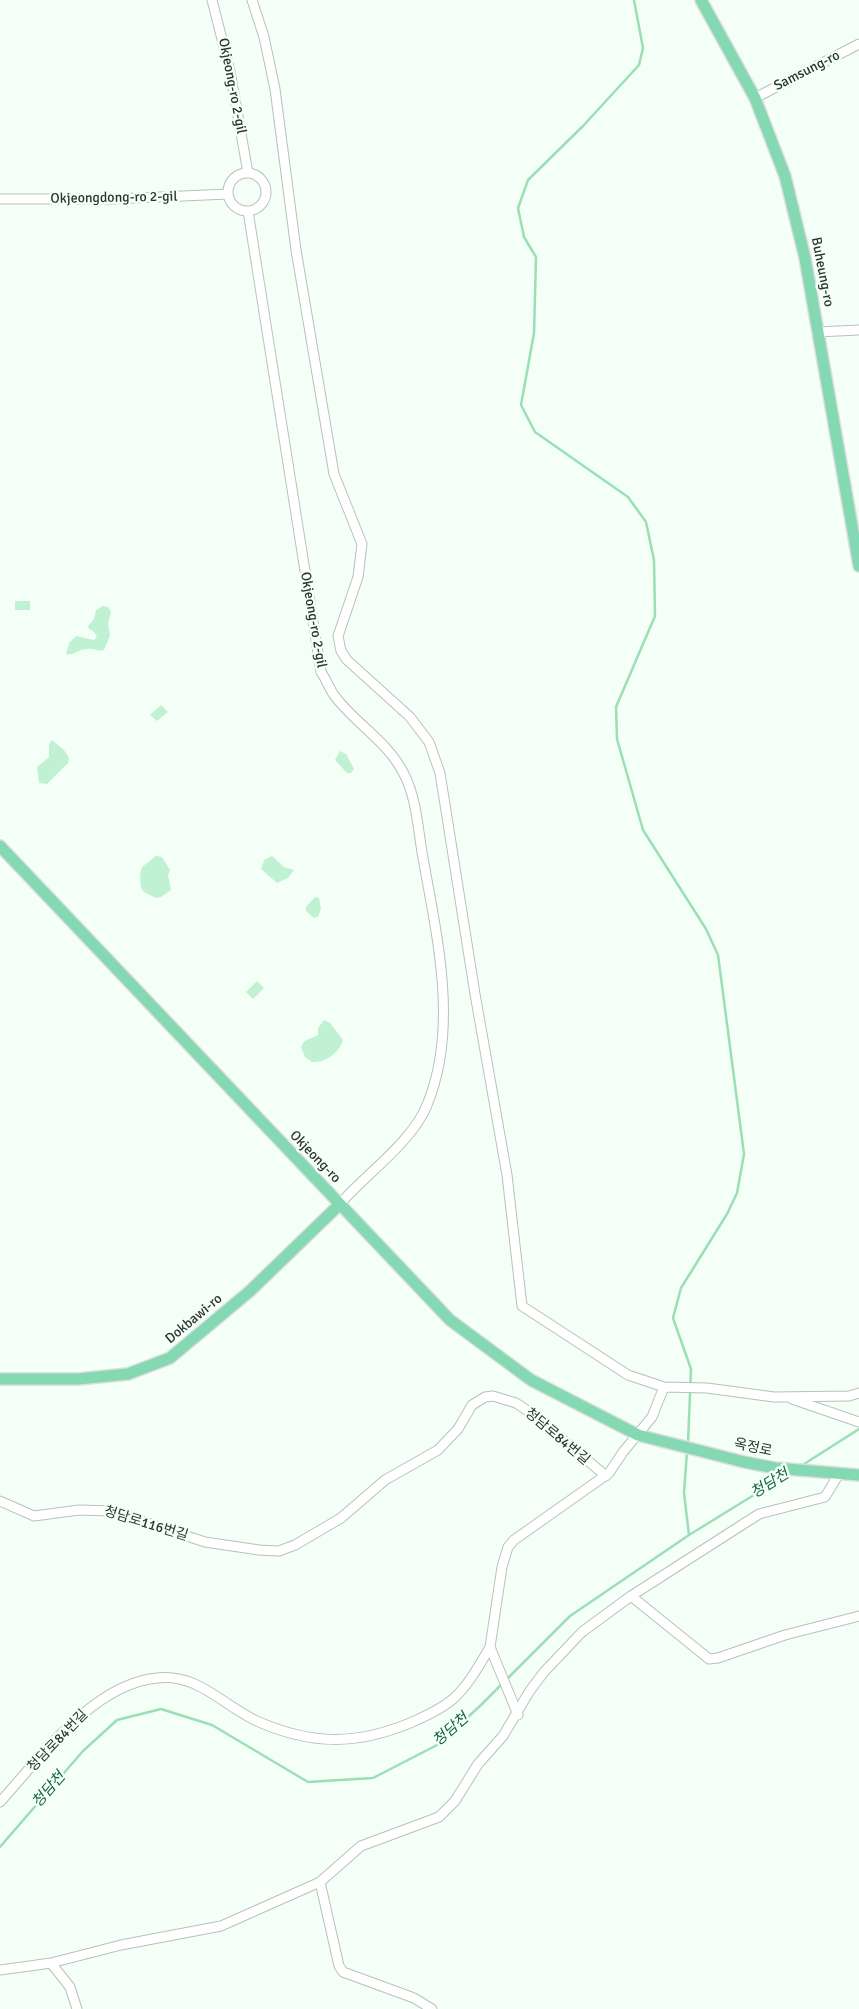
<!DOCTYPE html>
<html>
<head>
<meta charset="utf-8">
<style>
  body { margin:0 }
  canvas { display:block; background:#f3fff7 }
</style>
</head>
<body>
<canvas width="859" height="2009"></canvas>
<script>
const g = document.querySelector('canvas').getContext('2d');
g.lineJoin = 'round';
function fillPath(path, color) { g.fillStyle = color; g.fill(path, 'evenodd'); }
function strokePath(path, color, width, dash) { g.strokeStyle = color; g.lineWidth = width; g.lineCap = dash ? 'butt' : 'round'; g.setLineDash(dash || []); g.stroke(path); }
function write(font, color, halo, rows, align = 'center') {
  g.font = font + ' Signika,"Noto Sans KR",sans-serif'; g.lineWidth = 5; g.setLineDash([]); g.textBaseline = 'middle'; g.strokeStyle = halo; g.fillStyle = color; for (const [text, x, y, turn = 0] of rows) {
    g.save(); g.translate(x, y); g.rotate((+turn || 0) * Math.PI / 180); g.textAlign = isNaN(turn) ? turn : align; if (halo) g.strokeText(text, 0, 0); g.fillText(text, 0, 0); g.restore();
  }
}
fillPath(new Path2D(`
  M15,601h15v9h-15z
  M103,606l5,1 3,5 -3,12 2,11 -6,15c-7,2 -10,-2 -17,-1 -8,0 -14,7 -21,5l3,-11 7,-7 18,4 3,-3 -3,-5 -5,-3 -1,-3 6,-7 2,-9z
  M161,705l7,7 -11,9 -7,-6z
  M52,740l12,10 5,8 -1,5 -21,21 -8,-1 -2,-16 12,-10v-13z
  M340,751l6,3 8,15 -3,4h-4l-12,-13z
  M156,856l6,1 8,13 -2,5 3,15 -10,7 -5,1 -12,-6 -3,-4 -1,-13 2,-8z
  M272,856l12,11 10,3 -6,8 -11,5 -16,-14 3,-9z
  M315,897l4,1 2,11 -3,8 -4,1 -8,-7v-4z
  M257,981l7,7 -11,11 -7,-7z
  M324,1020l6,3 13,17c-3,12 -17,23 -31,22l-7,-5 -4,-10c4,-10 10,-7 17,-12v-7z`), '#c0f1d3');
strokePath(new Path2D(`
  M634,0l9,48 -4,17 -56,61 -55,54 -10,28 6,29 12,20 -2,76 -13,72 14,27 93,65 18,25 8,38 1,56 -39,91 1,32 26,91 63,99 12,26 26,199 -7,39 -10,21 -46,74 -8,30 18,51 -3,74
  M687,1451l-3,42 5,42
  M801,1466l58,-37
  M0,1847l83,-96 34,-31 44,-11 51,16 96,57 65,-4 66,-34 42,-39 89,-89 119,-81 99,-61`), '#9bdfb7', 2.5);
const minor = new Path2D(`
  M212,0l18,71 18,102
  M252,0l12,37 11,52 21,161 38,224 28,70 -4,33 -20,59 3,15 6,9 63,57 19,25 11,31 35,221 32,181 15,131 106,69 36,12 43,1 67,9 75,-1 10,-3
  M755,98l104,-54
  M228 192a19 19 0 1 1 38 0a19 19 0 1 1-38 0Z
  M0,199h114l114,-5
  M248,211l73,461c5,7 8,16 13,23 20,28 54,46 70,79 13,25 14,57 19,84 14,79 36,170 4,247 -14,36 -61,69 -87,99
  M817,332l42,-2
  M792,1399l67,23
  M0,1501l34,15 45,-6 32,1 94,31 54,8 20,1 16,-6 46,-27 44,-38 53,-30 20,-21 14,-24 13,-8 8,-1 23,7 15,10 75,63
  M631,1596l78,63 9,-1 67,-23 74,-19
  M518,1715l-28,-68 12,-80 6,-20 6,-7 95,-67 14,-21 29,-35 12,-30
  M0,1802c40,-44 93,-118 157,-124 42,-5 67,29 102,44 53,23 98,23 151,1 14,-6 30,-13 43,-24 15,-13 27,-35 37,-52
  M320,1882l19,84 4,6 71,26 18,11
  M51,1963l19,24 7,22
  M0,1970l51,-7 70,-18 100,-19 99,-44 41,-36 78,-29 16,-16 23,-37 25,-28 26,-44 15,-20 38,-40 49,-36 128,-82 66,-17 14,-23`);
const major = new Path2D(`
  M701,0l54,98 30,78 20,82 54,308
  M0,846l450,474 81,60 107,55 106,27 31,6 84,7
  M0,1379h78l50,-5 42,-16 80,-67 90,-87`);
strokePath(minor, '#b7c2bb', 11);
strokePath(major, '#dedede', 14);
strokePath(minor, '#fff', 9);
strokePath(major, '#84d8b2', 11);
write('14px', '#2e3330', '#f3fff7', [
  ["Samsung-ro",807,71,-27],
  ["Okjeong-ro 2-gil",232,86,79],
  ["Okjeongdong-ro 2-gil",114,198,-1],
  ["Buheung-ro",822,272,79],
  ["Okjeong-ro 2-gil",313,620,80],
  ["Okjeong-ro",315,1157,46],
  ["Dokbawi-ro",194,1319,-40],
  ["청담로84번길",557,1437,40],
  ["옥정로",753,1448,12],
  ["청담로116번길",146,1524,17],
  ["청담로84번길",58,1741,-46]
]);
write('italic 15px', '#176441', '#f3fff7', [
  ["청담천",770,1484,-32],
  ["청담천",451,1730,-41],
  ["청담천",49,1790,-49]
]);
</script>
</body>
</html>
